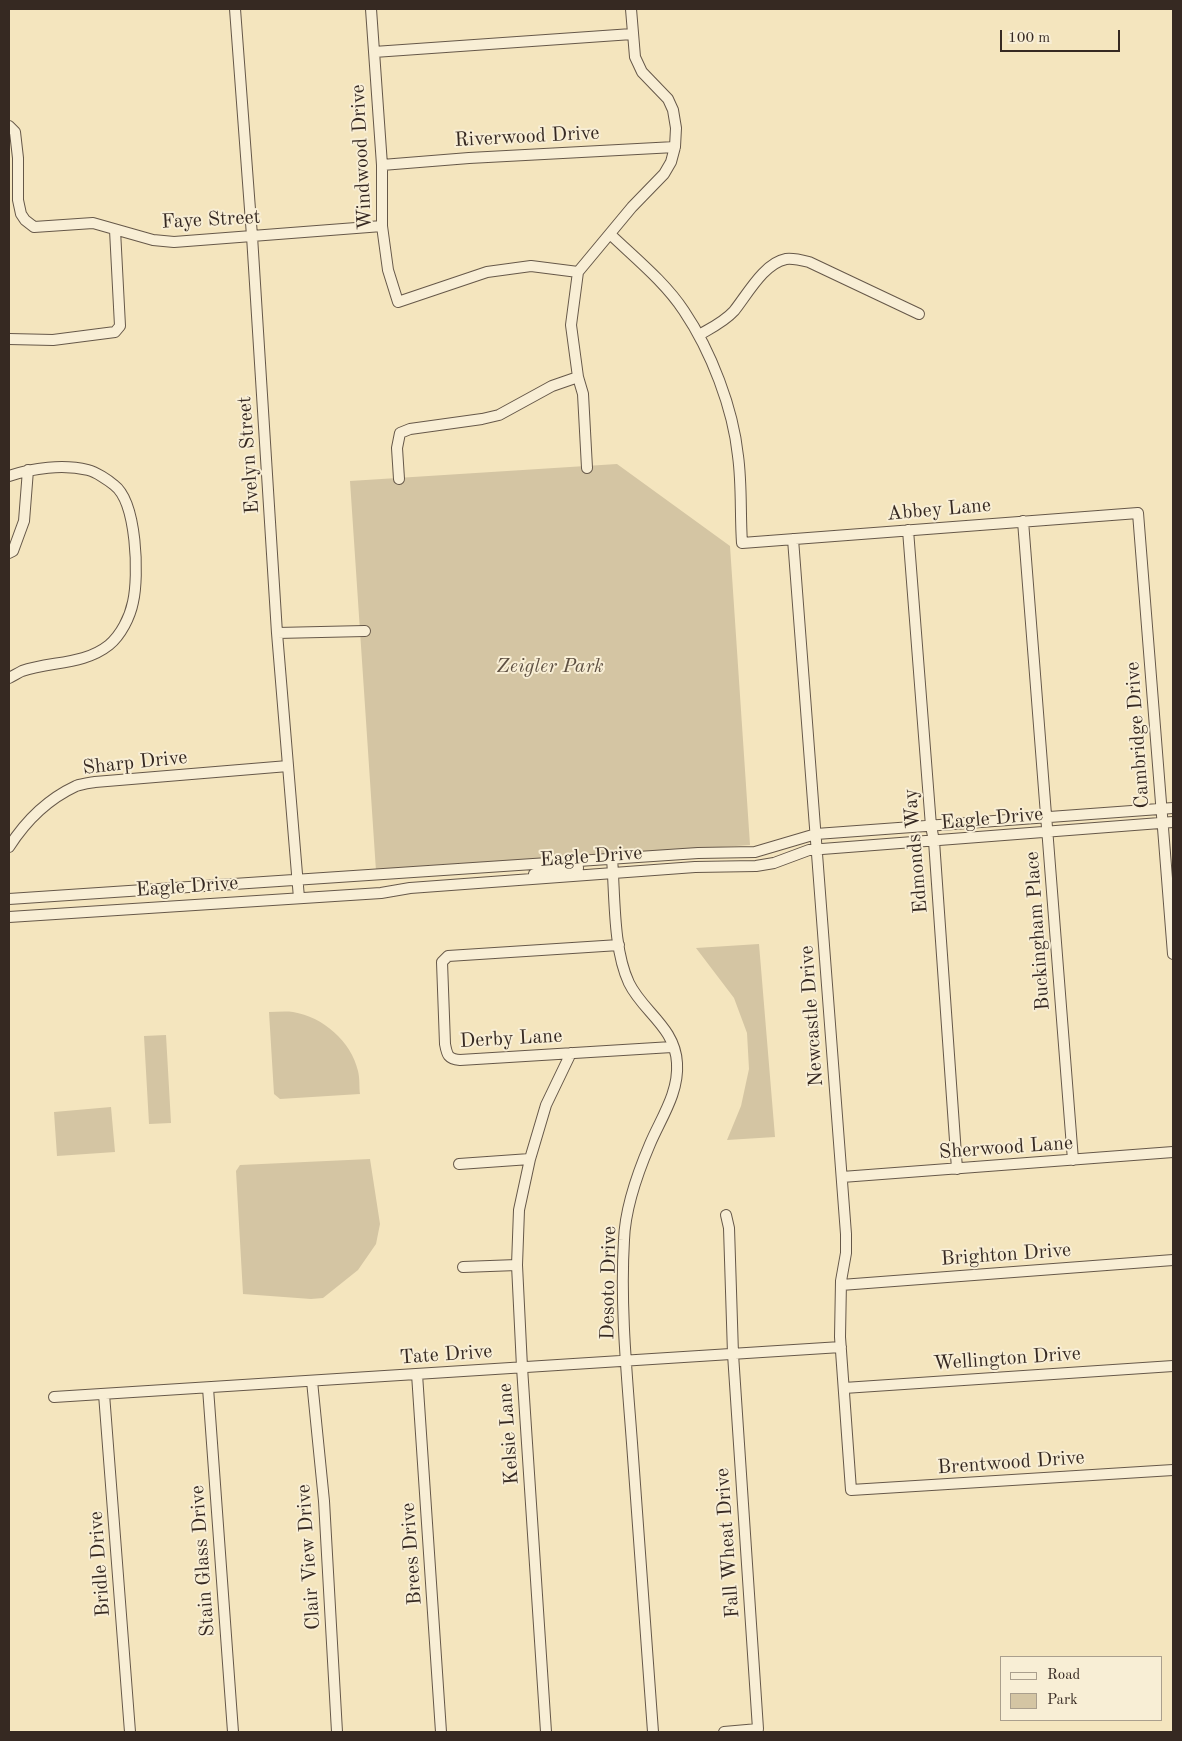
<!DOCTYPE html>
<html>
<head>
<meta charset="utf-8">
<style>
  body { margin:0 }
  #map { position:relative; width:1182px; height:1741px; overflow:hidden; background:#f4e5be; font-family:"Old Standard TT",serif }
  canvas { display:block }
  .frame { position:absolute; inset:0; border:10px solid #362922; pointer-events:none }
  .legend { position:absolute; left:1000px; top:1656px; width:162px; height:65px; box-sizing:border-box; background:#f8eed5; border:1px solid #aa9f8d; margin:0; padding:6px 9px; list-style:none; font-size:15px; color:#362922 }
  .legend li { display:flex; align-items:center; gap:10px; height:25px }
  .legend b { width:25px; border:1px solid #aa9f8d }
  .scale { position:absolute; left:1000px; top:30px; width:120px; height:22px; box-sizing:border-box; border:2px solid #362922; border-top:0; padding-left:6px; font-size:15px; line-height:18px; white-space:nowrap; color:#362922; -webkit-text-stroke:4px #f8eed5; paint-order:stroke }
</style>
</head>
<body>
<div id="map">
<canvas width="1182" height="1741"></canvas>
<div class="frame"></div>
<ul class="legend">
<li><b style="height:6px;background:#f8eed5"></b>Road</li>
<li><b style="height:14px;background:#d4c5a3"></b>Park</li>
</ul>
<div class="scale">100 m</div>
</div>
<script>
const g = document.querySelector('canvas').getContext('2d');
g.lineJoin = 'round';
function fillPath(path, color) { g.fillStyle = color; g.fill(path, 'evenodd'); }
function strokePath(path, color, width, dash) { g.strokeStyle = color; g.lineWidth = width; g.lineCap = dash ? 'butt' : 'round'; g.setLineDash(dash || []); g.stroke(path); }
function write(font, color, halo, rows, align = 'center') {
  g.font = font + ' "Old Standard TT",serif'; g.lineWidth = 4; g.setLineDash([]); g.textBaseline = 'middle'; g.strokeStyle = halo; g.fillStyle = color; for (const [text, x, y, turn = 0] of rows) {
    g.save(); g.translate(x, y); g.rotate((+turn || 0) * Math.PI / 180); g.textAlign = isNaN(turn) ? turn : align; if (halo) g.strokeText(text, 0, 0); g.fillText(text, 0, 0); g.restore();
  }
}
fillPath(new Path2D(`
  M617,464l113,82 20,299 -374,26 -26,-390z
  M759,944l16,193 -48,3 14,-34 8,-37 -2,-36 -13,-35 -38,-50z
  M269,1012c8,0 16,-1 24,0 30,5 58,29 65,59 2,8 1,16 2,23l-80,5 -6,-5z
  M166,1035l5,88 -22,1 -5,-88z
  M111,1107l4,45 -58,4 -3,-44z
  M370,1159l10,65 -4,20 -18,26 -35,28 -12,1 -68,-5 -7,-123 4,-6z`), '#d4c5a3');
const minor = new Path2D(`
  M235,9l17,227 25,397 22,265
  M371,9l11,156v61l6,44 10,32 89,-30 44,-6 47,6
  M374,52l258,-18
  M9,126l6,6 3,26v42l3,14 4,6 9,7 59,-4 60,17 21,2 208,-16
  M382,165l87,-7 206,-11
  M610,234c25,24 55,48 74,77 27,40 49,97 54,145 4,29 2,58 4,87l396,-30 35,441
  M699,335c12,-7 25,-13 35,-24 13,-16 30,-48 52,-52 7,-1 15,1 23,3l110,52
  M9,339l44,1 62,-8 5,-6 -5,-96
  M587,468l-4,-74 -5,-17 -7,-52 7,-53 54,-65 32,-33 7,-12 4,-15 1,-19 -3,-18 -5,-11 -26,-27 -7,-15 -4,-48
  M9,476c24,-8 54,-12 79,-6 8,2 20,10 26,15 23,17 25,91 19,117 -3,15 -12,33 -24,43 -25,20 -58,16 -87,26 -4,2 -9,5 -13,7
  M399,479l-2,-31 3,-15 10,-4 72,-10 17,-4 53,-29 26,-9
  M1023,521l50,639
  M908,530l23,296 3,15 23,328
  M793,539l53,695v19l-5,28 -1,56 11,153 322,-20
  M9,553l4,-2 11,-30 4,-51
  M277,633l88,-2
  M9,847c16,-25 39,-48 67,-61 5,-2 13,-3 19,-4l193,-16
  M612,858c3,38 1,91 17,125 14,29 46,44 48,80 2,30 -16,55 -27,81 -12,28 -25,66 -26,96 -4,67 3,136 8,203 7,97 14,193 21,289
  M534,874l13,-3 29,-2 2,-1 -1,-7
  M9,899l689,-46 57,-1 61,-18 357,-26
  M9,917l372,-24 29,-5 285,-21 61,-1 18,-3 35,-13 364,-28
  M619,945l-171,11 -6,6 3,82c2,11 3,15 15,16l212,-13
  M459,1164l71,-5
  M842,1177l331,-25
  M463,1267l54,-2
  M841,1285l332,-25
  M417,1374l24,358
  M312,1381l12,120 13,231
  M208,1388l25,344
  M844,1388l329,-22
  M104,1394l26,338
  M54,1397l787,-50
  M546,1732l-24,-365 -5,-102 2,-55 11,-51 16,-54 25,-52
  M724,1732l34,-3 -25,-375 -4,-126 -3,-13`);
strokePath(minor, '#665849', 12);
strokePath(minor, '#f8eed5', 10);
write('20px', '#362922', '#f8eed5', [
  ["Riverwood Drive",527,137,-3],
  ["Windwood Drive",362,157,-93],
  ["Faye Street",211,220,-3],
  ["Evelyn Street",249,455,-94],
  ["Abbey Lane",939,510,-5],
  ["Cambridge Drive",1138,735,-94],
  ["Sharp Drive",135,763,-6],
  ["Eagle Drive",992,819,-5],
  ["Edmonds Way",916,851,-95],
  ["Eagle Drive",591,857,-4],
  ["Eagle Drive",187,887,-4],
  ["Buckingham Place",1038,931,-94],
  ["Newcastle Drive",812,1016,-94],
  ["Derby Lane",511,1039,-3],
  ["Sherwood Lane",1006,1148,-4],
  ["Brighton Drive",1006,1255,-4],
  ["Desoto Drive",609,1283,-89],
  ["Tate Drive",446,1355,-4],
  ["Wellington Drive",1007,1359,-4],
  ["Kelsie Lane",509,1434,-94],
  ["Brentwood Drive",1011,1463,-4],
  ["Fall Wheat Drive",728,1543,-94],
  ["Brees Drive",412,1554,-94],
  ["Clair View Drive",309,1557,-94],
  ["Stain Glass Drive",203,1561,-94],
  ["Bridle Drive",100,1564,-94]
]);
write('italic 20px', '#5e5042', '#f8eed5', [
  ["Zeigler Park",550,667]
]);
</script>
</body>
</html>
